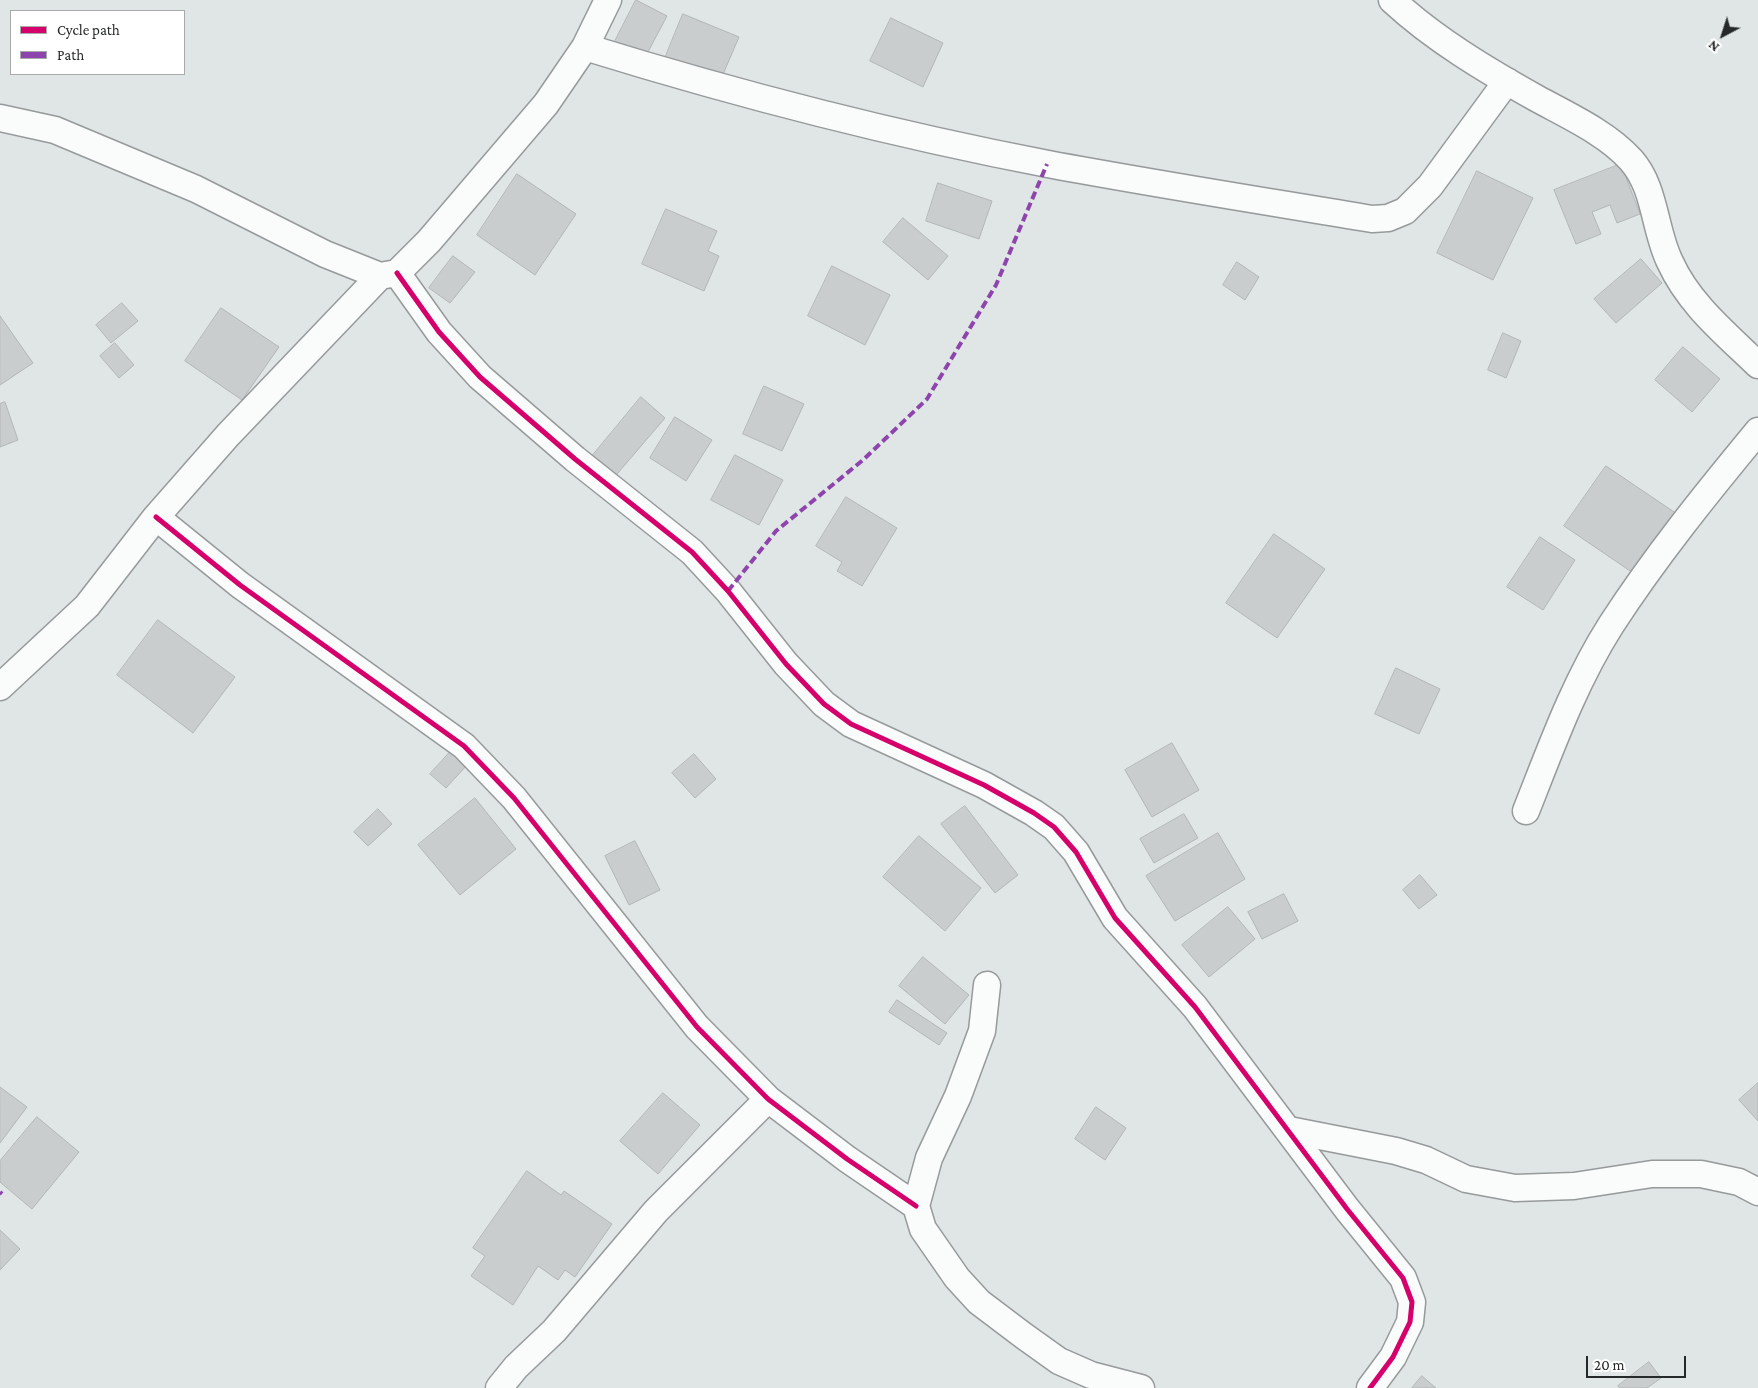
<!DOCTYPE html>
<html>
<head>
<meta charset="utf-8">
<style>
  body { margin:0 }
  #map { position:relative; width:1758px; height:1388px; overflow:hidden; background:#e0e5e5; font-family:"Crimson Pro",serif }
  canvas { display:block }
  .legend { position:absolute; left:10px; top:10px; width:175px; height:65px; box-sizing:border-box; background:#fff; border:1px solid #a8a9a9; margin:0; padding:6px 9px; list-style:none; font-size:15px; color:#262929 }
  .legend li { display:flex; align-items:center; gap:10px; height:25px }
  .legend b { width:25px; border:1px solid #a8a9a9 }
  .north { position:absolute; left:1698px; top:10px; width:50px; height:50px; -webkit-text-stroke:4px #fff; paint-order:stroke; rotate:220deg; font-size:14px; font-weight:700; line-height:20px; text-align:center; color:#262929 }
  .north::after { content:''; display:block; margin:auto; width:18px; height:22px; background:#262929; clip-path:polygon(50% 0,100% 100%,50% 72%,0 100%) }
  .scale { position:absolute; left:1586px; top:1356px; width:100px; height:22px; box-sizing:border-box; border:2px solid #262929; border-top:0; padding-left:6px; font-size:15px; line-height:18px; white-space:nowrap; color:#262929; -webkit-text-stroke:4px #fff; paint-order:stroke }
</style>
</head>
<body>
<div id="map">
<canvas width="1758" height="1388"></canvas>
<ul class="legend">
<li><b style="height:6px;background:#d6006c"></b>Cycle path</li>
<li><b style="height:6px;background:#8e44ad"></b>Path</li>
</ul>
<div class="north">N</div>
<div class="scale">20 m</div>
</div>
<script>
const g = document.querySelector('canvas').getContext('2d');
g.lineJoin = 'round';
function fillPath(path, color) { g.fillStyle = color; g.fill(path, 'evenodd'); }
function strokePath(path, color, width, dash) { g.strokeStyle = color; g.lineWidth = width; g.lineCap = dash ? 'butt' : 'round'; g.setLineDash(dash || []); g.stroke(path); }
const building = new Path2D(`
  M636,0l31,16 -27,51 -30,-16z
  M683,14l56,23 -21,49 -55,-23z
  M891,18l52,25 -20,44 -53,-26z
  M1621,164l19,50 -23,9 -7,-18 -18,7 9,22 -25,10 -22,-54z
  M1477,171l56,27 -40,82 -56,-27z
  M517,174l59,40 -41,61 -58,-40z
  M938,183l54,18 -13,38 -53,-18z
  M666,209l51,22 -9,20 11,5 -15,35 -62,-27z
  M903,218l45,38 -20,24 -45,-38z
  M453,256l22,16 -25,31 -21,-15z
  M1641,259l21,24 -46,40 -22,-24z
  M1237,262l22,15 -14,23 -22,-15z
  M832,266l58,29 -25,50 -57,-29z
  M122,303l16,18 -27,22 -15,-18z
  M221,308l58,39 -37,53 -57,-39z
  M0,316l33,47 -33,22z
  M1503,333l18,8 -15,37 -18,-8z
  M115,343l19,22 -15,13 -19,-22z
  M1683,347l37,32 -28,33 -37,-32z
  M764,386l40,18 -22,47 -39,-17z
  M641,397l24,21 -53,62 -24,-19z
  M5,402l13,38 -18,7v-43z
  M675,417l37,23 -26,41 -36,-23z
  M735,455l48,25 -24,45 -48,-25z
  M1606,466l77,52 -41,61 -78,-53z
  M846,497l51,31 -35,58 -25,-15 5,-9 -26,-16z
  M1274,534l51,35 -48,69 -51,-35z
  M1540,537l35,23 -32,50 -36,-23z
  M158,620l77,57 -42,56 -76,-58z
  M1396,668l44,21 -21,45 -44,-20z
  M1172,743l27,47 -47,27 -27,-47z
  M451,751l16,14 -21,23 -16,-14z
  M694,754l22,25 -21,19 -23,-25z
  M475,798l41,51 -56,46 -42,-50z
  M965,806l53,69 -23,18 -54,-69z
  M378,809l14,15 -24,22 -14,-14z
  M1184,814l14,24 -44,25 -14,-24z
  M1218,833l27,46 -70,42 -29,-45z
  M919,836l62,52 -36,43 -62,-54z
  M635,841l25,49 -31,15 -24,-49z
  M1420,875l17,20 -18,14 -16,-19z
  M1284,894l14,27 -36,18 -14,-27z
  M1228,907l27,32 -46,38 -27,-32z
  M923,957l46,38 -24,29 -46,-38z
  M897,1000l50,33 -8,12 -50,-33z
  M1758,1083v38l-19,-21z
  M0,1087l27,20 -27,36z
  M663,1093l37,32 -42,49 -38,-33z
  M1096,1107l30,21 -21,32 -30,-21z
  M37,1117l42,35 -47,57 -32,-27v-21z
  M527,1171l34,24 3,-4 48,33 -37,53 -10,-7 -7,10 -20,-14 -25,39 -42,-29 14,-20 -12,-8z
  M0,1230l20,19 -20,21z
  M1649,1362l12,16 -14,10h-27l-2,-2z
  M1422,1376l14,12h-24z`);
fillPath(building, '#c9cdcd');
strokePath(building, '#b2b6b6', 1);
const street = new Path2D(`
  M1392,0c42,39 94,70 144,98 31,17 71,35 95,62 25,28 23,70 39,102 19,42 55,71 88,103
  M585,47c152,47 307,87 463,117 107,20 216,37 324,55l16,-1 17,-7 25,-25 77,-105
  M0,118l55,12 141,59 129,65 55,22 17,-3 32,-32 117,-137 39,-57 23,-47
  M397,273l42,59 41,45 95,82 117,93 36,39 58,73 38,40 27,20 133,61 50,28 20,14 22,25 39,66 80,89 152,202 56,69 9,24 -2,20 -17,35 -23,31
  M156,517l84,68 224,161 50,52 183,229 71,72 79,60 69,47
  M0,687l87,-81 69,-89 72,-82 152,-159
  M1526,811c25,-63 48,-128 85,-186 44,-68 95,-131 147,-194
  M987,985l-5,46 -24,65 -29,62 -13,48 7,23 34,49 22,24 45,34 35,25 32,14 50,13
  M1289,1130l107,21 30,9 40,19 49,9 59,-2 78,-12h49l38,8 19,10
  M499,1388l17,-21 38,-36 102,-120 112,-112`);
strokePath(street, '#969a9a', 29);
strokePath(street, '#fafbfb', 26);
strokePath(new Path2D(`
  M728,591l48,-60 87,-71 64,-61 69,-114 51,-121
  M0,1192l2,2`), '#8e44ad', 4, [8, 4]);
strokePath(new Path2D(`
  M397,273l42,59 41,45 95,82 117,93 36,39 58,73 38,40 27,20 133,61 50,28 20,14 22,25 39,66 80,89 152,202 56,69 9,24 -2,20 -17,35 -23,31
  M156,517l84,68 224,161 50,52 183,229 71,72 79,60 69,47`), '#d6006c', 5);
</script>
</body>
</html>
